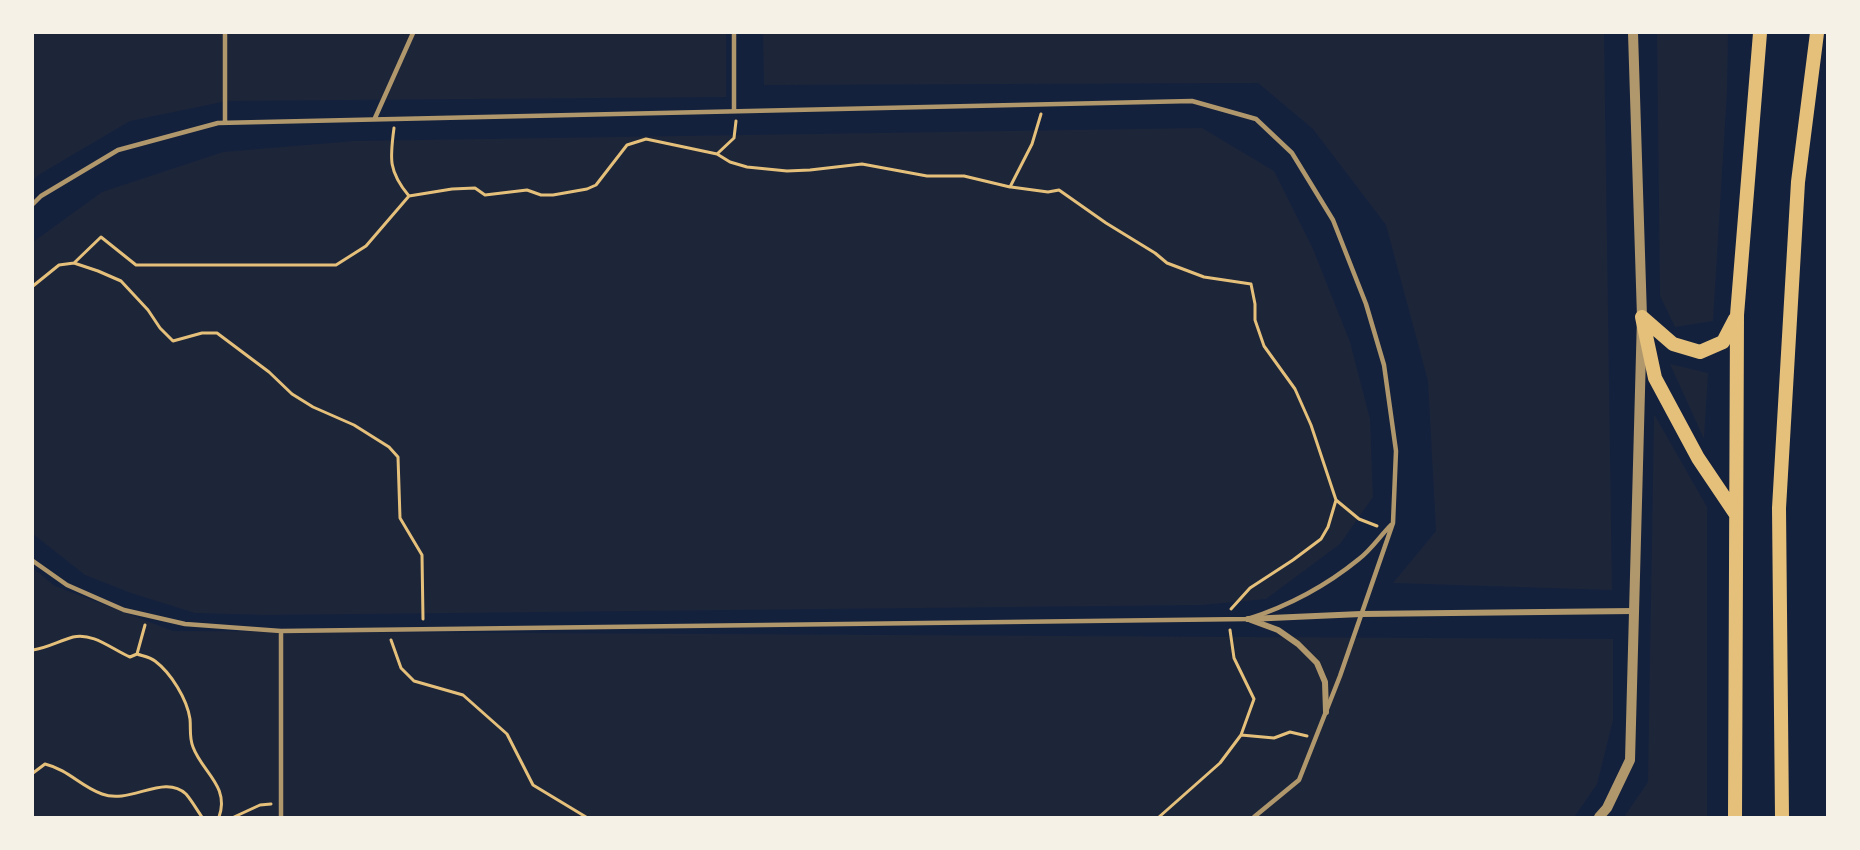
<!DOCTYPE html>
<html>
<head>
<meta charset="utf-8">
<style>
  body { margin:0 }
  #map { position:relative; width:1860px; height:850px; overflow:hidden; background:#14213d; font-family:"Fira Sans Condensed",sans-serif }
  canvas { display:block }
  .frame { position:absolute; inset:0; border:34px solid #f6f1e7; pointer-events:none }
</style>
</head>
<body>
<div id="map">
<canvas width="1860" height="850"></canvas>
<div class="frame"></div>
</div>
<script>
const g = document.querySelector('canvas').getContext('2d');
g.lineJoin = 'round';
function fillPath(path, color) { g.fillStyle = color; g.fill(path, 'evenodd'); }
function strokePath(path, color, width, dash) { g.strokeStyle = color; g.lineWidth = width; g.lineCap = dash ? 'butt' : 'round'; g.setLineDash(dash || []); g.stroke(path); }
fillPath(new Path2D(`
  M33,33h693v64l-499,4 -97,20 -90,53 -7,6z
  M763,33h841l8,557 -219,-7 43,-52 -8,-150 -42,-156 -73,-96 -55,-46 -494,2z
  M1657,33h71l-1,58 -14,230 -38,6 -15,-31z
  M1202,128l72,43 39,78 37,93 20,77 3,78 -33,47 -74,55 -64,6 -936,10 -71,-2 -64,-20 -46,-18 -52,-41v-292l69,-50 121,-40 131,-11z
  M1827,289v528h-1z
  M1670,364l38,9 -4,66z
  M1654,414l53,93v310h-83l24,-35z
  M33,568l22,18 118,45 1440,8v81l-16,64 -22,32 -3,1h-1539z`), '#1d2539');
strokePath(new Path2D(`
  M394,128c-4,30 -6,43 15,68
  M717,154l17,-16 2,-17
  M1011,187l37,5 11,-2 47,33 49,30 12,10 37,14 47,7 4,20v16l9,26 31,43 16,36 25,75 -8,27 -7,12 -28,21 -43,28 -19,21
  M74,263l27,-26 35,28h200l30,-19 43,-50 43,-7 23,-1 10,7 42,-5 14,5h12l34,-6 9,-4 31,-40 19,-6 71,15 13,8 17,5 40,4 23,-1 52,-6 65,12h37l46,11 22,-43 9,-30
  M33,286l26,-21 15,-2 24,8 23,10 27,29 12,18 13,13 29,-8h15l52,39 23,22 21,13 41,18 35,22 9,10 2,61 22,37 1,64
  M1336,500l23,19 18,7
  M1230,630l4,28 20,41 -13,36
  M391,640l10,28 13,13 49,14 44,39 26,51 53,32
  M33,650c14,-2 26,-9 40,-13 20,-5 40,13 57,20l7,-3 8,-29
  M137,654c6,2 13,3 18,7 16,12 32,38 35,58 1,10 -1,18 3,28 9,25 37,39 26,70
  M33,773l12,-9c24,6 35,22 57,30 28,11 62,-21 84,0 6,7 11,16 16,23
  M234,817l26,-12 11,-1
  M1159,817l61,-54 21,-28 33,3 16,-6 17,4`), '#e5c07b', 3);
strokePath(new Path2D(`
  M734,33v78
  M375,118l38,-85
  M225,123v-90
  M33,204l8,-8 77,-46 100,-27 974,-22 64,18 36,34 41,67 33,84 18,61 12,86 -3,72 -53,153 -41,104 -45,37
  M33,561l34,24 57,25 61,14 96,7 967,-12c40,-13 78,-33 111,-60 12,-9 21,-23 32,-34
  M281,817v-186`), '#b1986c', 4.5);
strokePath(new Path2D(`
  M1248,619l113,-5 272,-3
  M1251,620l27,10 20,14 19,19 8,19 1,30`), '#b1986c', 6);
strokePath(new Path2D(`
  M1599,817l8,-9 23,-48 12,-443 -9,-284`), '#b1986c', 10);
strokePath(new Path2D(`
  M1642,317l13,61 43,80 37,55
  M1642,317l31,27 27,8 23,-10 12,-23
  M1735,817l2,-502 23,-282
  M1782,817l-3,-309 19,-326 19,-149`), '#e5c07b', 14);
</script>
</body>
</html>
